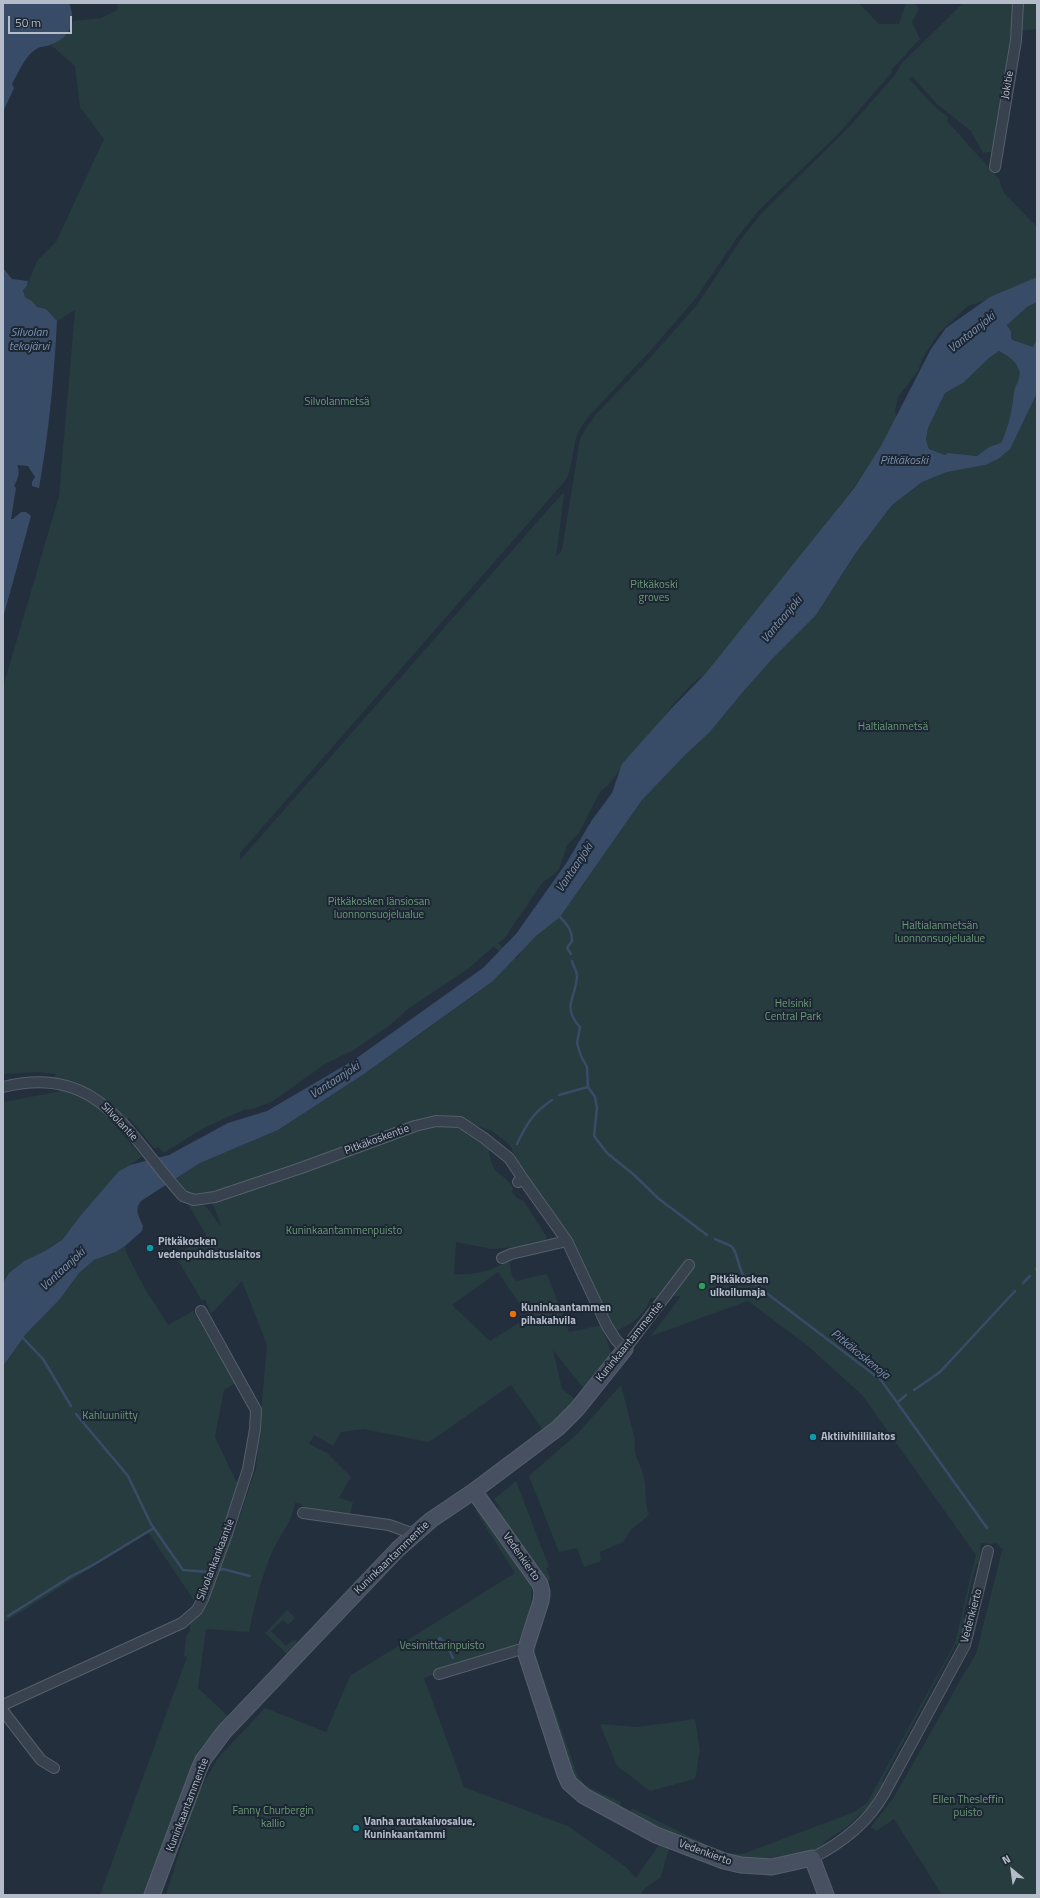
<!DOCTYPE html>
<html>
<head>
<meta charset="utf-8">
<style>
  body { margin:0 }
  #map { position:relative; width:1040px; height:1898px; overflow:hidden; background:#242f3e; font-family:"Titillium Web",sans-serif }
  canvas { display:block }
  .frame { position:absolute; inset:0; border:4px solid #b4bcc9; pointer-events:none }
  .north { position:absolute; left:992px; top:1850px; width:40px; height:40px; -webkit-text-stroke:3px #1d2633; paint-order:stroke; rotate:331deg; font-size:11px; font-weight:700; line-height:16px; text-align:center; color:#b4bcc9 }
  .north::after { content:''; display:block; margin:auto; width:14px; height:18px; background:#b4bcc9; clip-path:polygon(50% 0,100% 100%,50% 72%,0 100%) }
  .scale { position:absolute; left:8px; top:16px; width:64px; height:18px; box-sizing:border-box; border:2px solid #b4bcc9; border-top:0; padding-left:5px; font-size:12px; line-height:14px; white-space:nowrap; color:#b4bcc9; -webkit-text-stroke:3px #1d2633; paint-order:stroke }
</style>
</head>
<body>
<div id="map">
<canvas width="1040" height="1898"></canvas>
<div class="frame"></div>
<div class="north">N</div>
<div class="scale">50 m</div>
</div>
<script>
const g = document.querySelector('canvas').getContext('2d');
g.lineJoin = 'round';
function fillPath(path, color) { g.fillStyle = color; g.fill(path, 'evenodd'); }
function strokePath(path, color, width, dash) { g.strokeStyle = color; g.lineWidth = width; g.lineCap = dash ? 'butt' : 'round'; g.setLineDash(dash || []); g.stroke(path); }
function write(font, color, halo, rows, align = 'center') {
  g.font = font + ' "Titillium Web",sans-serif'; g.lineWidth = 4; g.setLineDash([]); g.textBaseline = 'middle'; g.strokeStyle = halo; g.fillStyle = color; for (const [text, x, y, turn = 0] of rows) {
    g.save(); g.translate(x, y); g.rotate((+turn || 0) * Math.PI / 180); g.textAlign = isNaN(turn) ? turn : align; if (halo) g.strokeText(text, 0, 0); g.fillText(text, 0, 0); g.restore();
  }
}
fillPath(new Path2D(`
  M118,3h741l20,21h20l7,-21h8l5,6 -7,13 8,17 -29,31 1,2 -53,61 -81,78 -22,28 -40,59 -45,52 -62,66c-5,7 -10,13 -13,22 -4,14 -3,30 -11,43l-325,372v7l321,-365 3,-1 -8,63 6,-7 18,-111 6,-11 11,-15 54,-56 45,-51 48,-71 18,-22 89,-88 44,-50 7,-12 61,-60h52l-20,144 -4,5 -8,1 -12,-22 -34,-27 -25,-28 -3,3 26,28 13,10 -1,4 52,58 5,14 33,34v56l-69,23 -29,27 -16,24 -5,14 -20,26 -3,14 2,9 -31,52 -154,196 -22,18 -19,21 -17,25 -24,25 -22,28 -8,7 -21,41 -12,12 -8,24 -6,6 -11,8 -38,56 -6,4 19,16 5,-9 14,-14 24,-19 82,-117 44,-46 23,-21 33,-40 31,-35 43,-43 39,-61 37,-49 30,-23 25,-10 38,-7 52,-72v1502h-95l-48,-76 -18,12 -5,-4 23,-30 71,-125 11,-18 25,-100 2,-4 -7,-7 -4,1 -11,-1 -2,22 -3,-1 -13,54 4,1 -8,26 -3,-1 -74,137 3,2 -16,28 -3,-2 -18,17 -25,17 2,3 -13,7 -34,8h-38l-56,-22 -54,-26 2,-5 91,45 20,1 111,-42 13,-9 88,-160 21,-88 -114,-160 -54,-49 -60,-45 -97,35 30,-40 -30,2c-8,19 -18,25 -35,33l-46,-95 -49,-69 -12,-23 -17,-13 -17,-6 -8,9 22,15c3,30 13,20 24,39l-1,4 5,6 7,3 22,35v6l-3,3 -51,4 -36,-7 -2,32c20,1 38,-2 55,-14l3,16 4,5 31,-7 22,58 33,-7 10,31 -27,34 -32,-40 9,39 13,10 -2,6 -27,29 -35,-49 -82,57 -65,-13 -23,3 -8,14 -19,-11 -5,9 18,9 24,24 -12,21 14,4 -3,13c-14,-1 -40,1 -49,-11l-6,-1c-3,19 -15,32 -23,49 -11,26 -17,53 -23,80l-43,-3 -8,59 30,28 -28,33 -54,146h-46l87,-238 -3,-1 2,-19 4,-6v-8l15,-19 27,-75 3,1 21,-61 11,-124 -25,-64 -31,33 -6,-15 -3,2 -27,-46 32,-18 -20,-35c28,3 19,9 35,25l-13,-32 -18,2 -9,-6 -6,-12 24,-16 78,-33 86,-56 66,-47 63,-46 17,-18 -16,-17 -26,23 -60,40 -18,16 -36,25 -29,14 -52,37 -20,8 -9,1 -10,4 -34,16 -36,23 -6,-6 -3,2 -26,-31 -3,3 -28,-28 -24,-12 -21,-2 3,-5 -18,-2 -35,2v-387l56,-191 16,-186 -18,11 -11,-12 -9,-2 -5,-6 -7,-4 -2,-7 4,-4 10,-25 19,-19 48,-103 -24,-32 -5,-41 -24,-21 18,-12 4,-12 28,-3 16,-8zM498,1272l30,45 -38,24 -38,-36z
  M1023,3h14v26l-16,2z
  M1037,302v37l-4,8c-3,0 -20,-7 -22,-9 -2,-3 -2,-9 -4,-13l20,-18z
  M999,351c7,4 16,9 19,17 5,9 -3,16 -4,24 -2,17 -5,34 -13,51l-12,4 -12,9 -29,-3 -3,2 -16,-6 -3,-9 2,-12 17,-35 18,-10 26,-25z
  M62,1091l31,9 49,57 -23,14 -38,44 -19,25 -17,11 -21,10 -15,12 -6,10v-181z
  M125,1246l1,6 18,35 24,38 25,-14 43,72 -12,7 -9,47 21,44 4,3 -42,117 -5,-2 -45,-67 -145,91v-257l23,-32 34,-35 19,-26 15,-13 22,-8z
  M621,1385l14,55c-3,14 6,24 9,37 3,13 0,25 5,38l-18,15 -8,12 -23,10 1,9 -17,6 -7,-19 -18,4 -30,-76 49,-43z
  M516,1481l33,86 -3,1 5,12 -6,2 -52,-72 5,-3 6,6 -10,-14z
  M477,1509l54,77c2,19 -5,42 -15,59l-92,33 40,109 104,39 58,41 10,11 23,-33 10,3 -8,29 -18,13 -2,5h-475l31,-100 21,-37 47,-50 61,24 24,-56 165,-103 -40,-63z
  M547,1593l5,2 -16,49 -1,9 6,18 37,106 8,9 35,16 -2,6 -41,-24 -6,-11 -41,-120z
  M287,1610l8,8 -7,7 -5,-5 -12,11 15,15 8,-7 4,3 -11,12 -22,-21z
  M695,1719l5,31 -5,29 -45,12 -33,-25 -17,-42 38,3z`), '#263c3f');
fillPath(new Path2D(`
  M3,3h66c8,19 1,35 -19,42 -4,2 -9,1 -12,3 -13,7 -19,23 -26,36l2,4 -11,24z
  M3,265v3l9,11 16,2 -1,5 -4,4 2,7 7,4 5,6 9,2 11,12c-3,56 -8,111 -18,167l-7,-2v-4l3,-5 -7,-11 -11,-1c4,7 0,16 -3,21l2,2 -5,31h2l8,-7h5l5,4 -28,102z
  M1037,277v25l-10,5 -20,18 4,7v6l2,2 20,7 4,-8v54l-27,56 -12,10 -13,6 -38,7 -25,10 -30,23 -37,49 -39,61 -43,43 -31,35 -33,40 -23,21 -44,46 -82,117 -24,19 -43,45 -129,93 -86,56 -78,33 -59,38c-7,9 -2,15 2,25l-1,5 -17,15 -9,6 -22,8 -15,13 -19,26 -34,35 -23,32v-83l6,-10 15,-12 21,-10 17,-11 19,-25 38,-44 11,-6 39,-10 59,-32 39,-12 87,-51 129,-92 33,-34 51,-72 25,-42 20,-27 10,-29 48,-54 36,-37 149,-186 26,-41 50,-97 15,-21 44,-31zM999,351c7,4 16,9 19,17 5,9 -3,16 -4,24 -2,17 -5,34 -13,51l-12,4 -12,9 -29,-3 -3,2 -16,-6 -3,-9 2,-12 17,-35 18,-10 26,-25z`), '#394c67');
strokePath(new Path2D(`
  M557,914c8,8 16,16 15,27l-5,7 4,6
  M572,961c1,5 5,10 5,15 -1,23 -16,30 3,51l-3,16 4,13 6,11 1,20 7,10 2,11 -3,28 13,17 26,21 26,25 48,36
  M559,1095l29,-8
  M517,1144c10,-21 16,-31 35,-44
  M715,1239c5,3 11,4 16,7 8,7 6,21 13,30l137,104 106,148
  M1036,1269l1,-1
  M1023,1283l7,-7
  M22,1337l21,22 28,47
  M914,1390l26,-18 75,-81
  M898,1402l8,-7
  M76,1414l52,62 23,48 32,46 26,2
  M216,1571l7,-2 27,7
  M8,1616l62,-39 23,-12 61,-37
  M424,1647l11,-4 5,-5 6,6 7,14`), '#394c67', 2.5);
const street = new Path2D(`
  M995,167l21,-127 2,-37
  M3,1087c97,-25 125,49 180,109l11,4 21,-3 86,-29 114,-42 21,-5 24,1 24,16 25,20 14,21
  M518,1182l5,-3 44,62 40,85 9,14 9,9 64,-84
  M502,1258l9,-4 56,-13
  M303,1513l86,12 25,9
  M439,1674l86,-26
  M3,1705l179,-82 15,-13 6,-11 24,-65 21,-65 7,-40 1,-19 -55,-99
  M3,1711l38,49 13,8
  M812,1858c30,-15 55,-34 72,-64l81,-149 23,-94`);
const secondary = new Path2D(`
  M474,1491l66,93 2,8 -1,9 -16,50 40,123 4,9 15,13 72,39 68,26 17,4 31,2 40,-9 14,37
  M152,1895l47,-126 4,-9 21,-28 174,-183 33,-29 43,-29 84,-63 19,-19 48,-60`);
strokePath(street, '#565f6c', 12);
strokePath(secondary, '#565f6c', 17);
strokePath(street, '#38414e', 10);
strokePath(secondary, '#465061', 15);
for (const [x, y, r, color] of [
  [150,1248,4,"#0f9aa8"],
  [702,1286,4,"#2e9e5b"],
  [513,1314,4,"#e8710a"],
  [813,1437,4,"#0f9aa8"],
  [356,1828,4,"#0f9aa8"]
]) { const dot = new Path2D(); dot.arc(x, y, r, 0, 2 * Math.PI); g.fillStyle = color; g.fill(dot); strokePath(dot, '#1d2633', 1.5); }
write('11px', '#b4bcc9', '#1d2633', [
  ["Jokitie",1008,85,-80],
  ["Silvolantie",119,1122,47],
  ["Pitkäkoskentie",377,1140,-20],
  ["Kuninkaantammentie",630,1342,-51],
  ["Vedenkierto",521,1557,55],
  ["Kuninkaantammentie",392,1558,-44],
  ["Silvolankankaantie",216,1560,-69],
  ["Vedenkierto",972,1616,-75],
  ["Kuninkaantammentie",188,1805,-69],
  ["Vedenkierto",705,1853,20]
]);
write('11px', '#6b9a76', '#1d2633', [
  ["Silvolanmetsä",337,402],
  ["Pitkäkoski",654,585],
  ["groves",654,598],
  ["Haltialanmetsä",893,727],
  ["Pitkäkosken länsiosan",379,902],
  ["luonnonsuojelualue",379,915],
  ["Haltialanmetsän",940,926],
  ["luonnonsuojelualue",940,939],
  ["Helsinki",793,1004],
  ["Central Park",793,1017],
  ["Kuninkaantammenpuisto",344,1231],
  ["Kahluuniitty",110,1416],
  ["Vesimittarinpuisto",442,1646],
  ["Ellen Thesleffin",968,1800],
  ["puisto",968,1813],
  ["Fanny Churbergin",273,1811],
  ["kallio",273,1824]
]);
write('bold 11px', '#b4bcc9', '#1d2633', [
  ["Pitkäkosken",158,1242],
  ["vedenpuhdistuslaitos",158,1255],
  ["Pitkäkosken",710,1280],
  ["ulkoilumaja",710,1293],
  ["Kuninkaantammen",521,1308],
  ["pihakahvila",521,1321],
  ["Aktiivihiililaitos",821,1437],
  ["Vanha rautakaivosalue,",364,1822],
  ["Kuninkaantammi",364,1835]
], 'left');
write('italic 12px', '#7c92b1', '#1d2633', [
  ["Silvolan",29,333],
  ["tekojärvi",29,347],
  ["Vantaanjoki",972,333,-39],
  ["Pitkäkoski",904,461],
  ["Vantaanjoki",782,620,-50],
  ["Vantaanjoki",575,868,-56],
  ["Vantaanjoki",335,1081,-33],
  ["Vantaanjoki",63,1270,-43],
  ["Pitkäkoskenoja",860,1355,39]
]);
</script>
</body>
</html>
